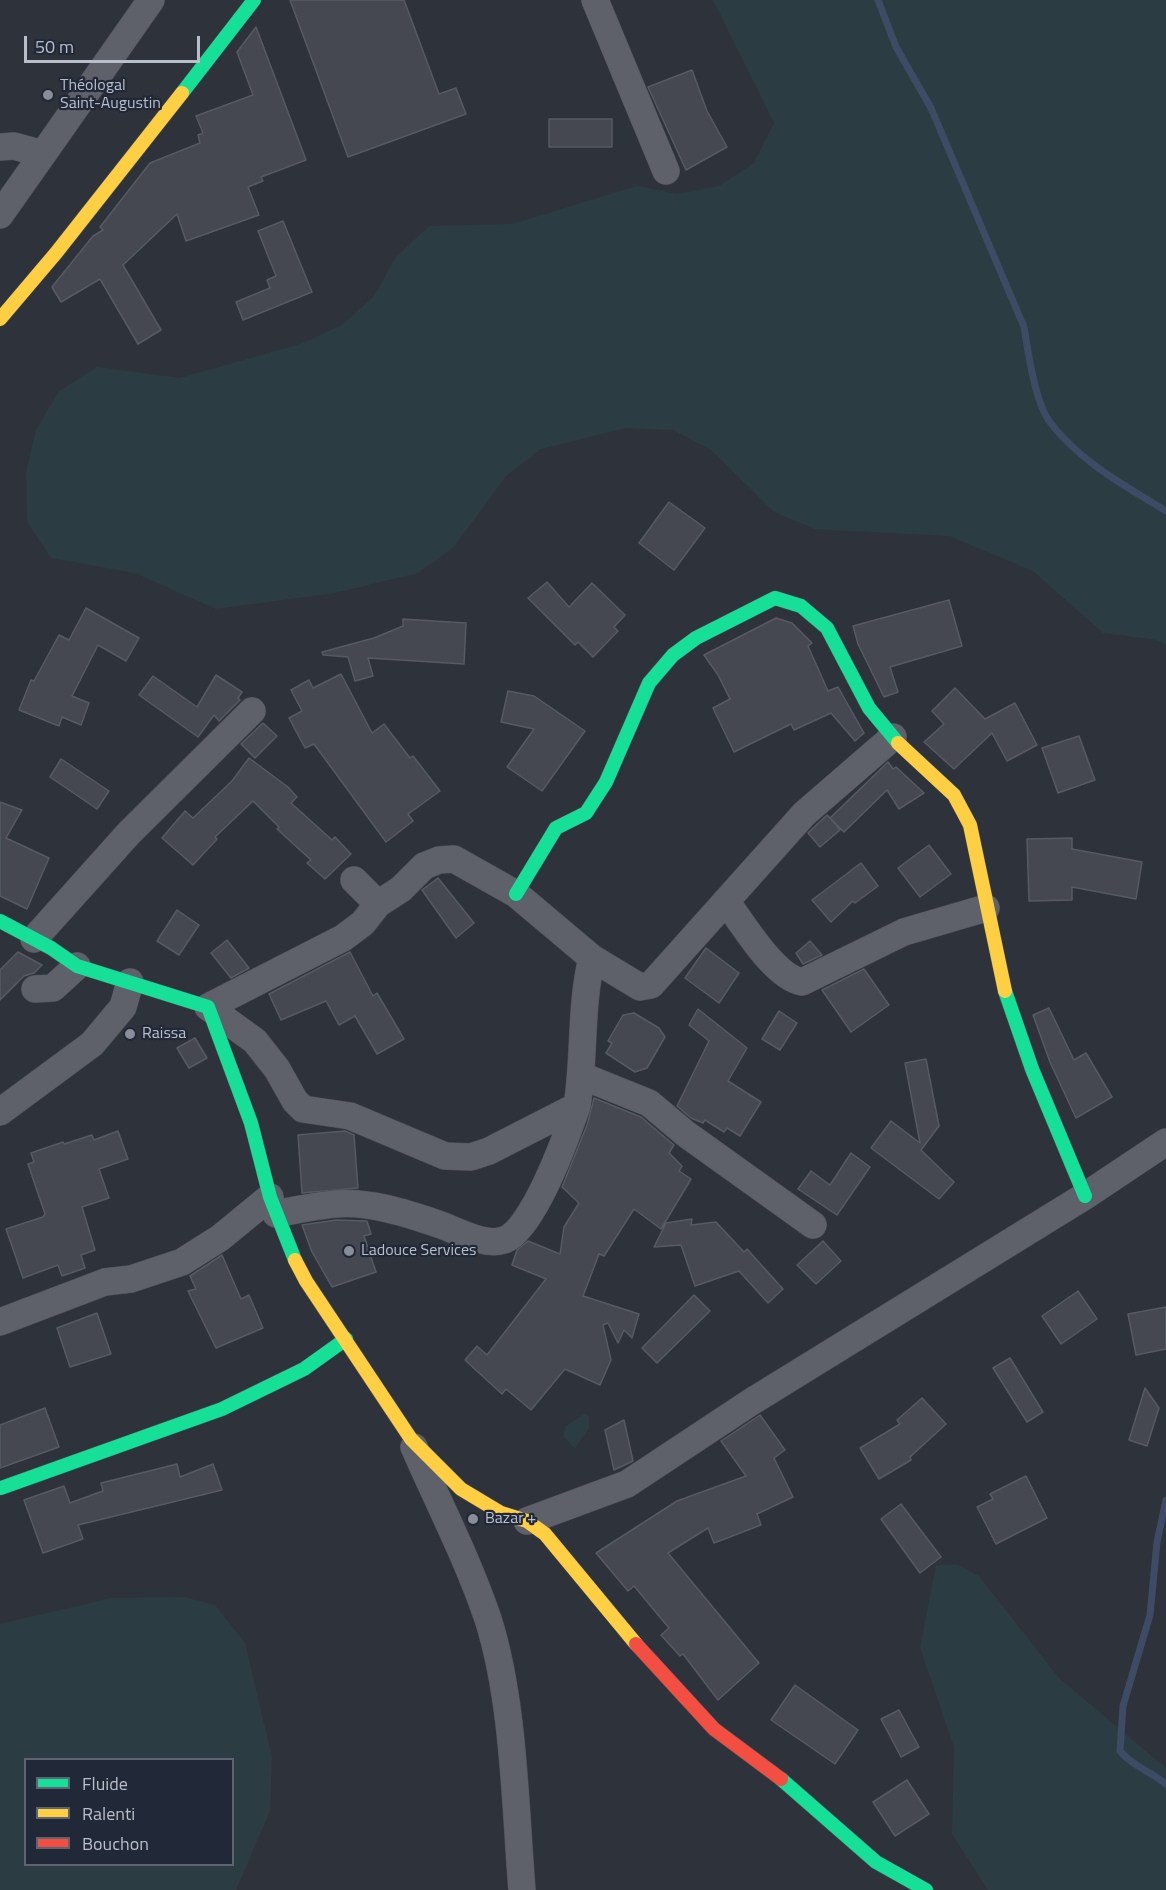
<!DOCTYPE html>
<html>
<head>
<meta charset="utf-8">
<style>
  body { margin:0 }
  #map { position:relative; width:1166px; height:1890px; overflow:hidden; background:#2e323b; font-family:"Titillium Web",sans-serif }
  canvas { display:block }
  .legend { position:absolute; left:24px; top:1758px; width:210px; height:108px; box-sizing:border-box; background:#212837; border:2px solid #5e6472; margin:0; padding:8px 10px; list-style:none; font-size:18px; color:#b9becb }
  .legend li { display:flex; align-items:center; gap:12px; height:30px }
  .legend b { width:30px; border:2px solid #5e6472 }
  .scale { position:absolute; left:24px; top:36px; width:176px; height:27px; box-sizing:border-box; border:3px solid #b9becb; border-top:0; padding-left:8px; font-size:18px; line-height:21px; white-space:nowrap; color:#b9becb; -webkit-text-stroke:4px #212837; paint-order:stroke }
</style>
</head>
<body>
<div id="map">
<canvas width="1166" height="1890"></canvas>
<ul class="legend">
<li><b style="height:8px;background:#16e098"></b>Fluide</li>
<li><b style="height:8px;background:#ffcf43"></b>Ralenti</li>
<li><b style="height:8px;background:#f24e42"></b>Bouchon</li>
</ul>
<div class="scale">50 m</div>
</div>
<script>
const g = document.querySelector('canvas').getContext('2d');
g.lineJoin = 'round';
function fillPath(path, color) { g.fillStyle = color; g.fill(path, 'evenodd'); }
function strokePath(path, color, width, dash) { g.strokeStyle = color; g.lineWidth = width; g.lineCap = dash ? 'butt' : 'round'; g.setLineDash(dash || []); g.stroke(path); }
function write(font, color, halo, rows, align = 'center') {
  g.font = font + ' "Titillium Web",sans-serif'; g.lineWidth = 4.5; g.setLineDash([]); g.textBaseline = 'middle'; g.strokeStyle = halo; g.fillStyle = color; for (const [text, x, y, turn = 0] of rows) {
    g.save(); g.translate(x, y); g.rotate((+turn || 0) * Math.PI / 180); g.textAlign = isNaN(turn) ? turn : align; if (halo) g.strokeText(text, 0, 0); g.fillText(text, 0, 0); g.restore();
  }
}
fillPath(new Path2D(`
  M713,0h453v645l-9,-5 -54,-7 -70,-62 -84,-35 -134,-7 -41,-17 -63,-62 -38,-20 -47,-2 -85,21 -35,27 -52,71 -36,26 -83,20 -119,16 -81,-36 -84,-15 -24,-36 -1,-49 10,-43 23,-39 38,-24 83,11 120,-34 42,-19 32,-29 22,-39 33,-31 83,-2 125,-38 40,8 42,-8 35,-23 20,-40z
  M584,1414l5,2v12l-14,20 -12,-12 3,-10z
  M936,1565h22l21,11 80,102 107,90v122h-178l-36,-56 2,-87 -34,-99z
  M184,1597l31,8 30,38 27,114 -2,54 -34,79h-236v-266l111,-26zM26,1760h206v104h-206z`), '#2b3d42');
strokePath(new Path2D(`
  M878,0l18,47 35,61 93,219c4,25 11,74 25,94 31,41 75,64 117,90
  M1166,1500l-9,42 -7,73 -27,91 -3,45c11,14 31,21 46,33`), '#3d4b65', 7);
const building = new Path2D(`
  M290,0h114l35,94 17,-6 10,26 -118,43z
  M256,27l50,133 -45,17 2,4 -15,6 11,28 -73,26 -9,-27 -54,51 38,65 -23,14 -38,-65 -39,23 -9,-15 41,-51 10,-6 -3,-3 50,-64 50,-20 -2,-8 5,-2 -7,-17 57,-21 -16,-43z
  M692,70l15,41 20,36 -41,23 -38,-83z
  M549,119h63v28h-63z
  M283,221l29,71 -69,28 -7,-18 34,-14 -3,-8 9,-4 -18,-45z
  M669,502l36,26 -31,42 -35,-27z
  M547,582l22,25 23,-24 33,32 -11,12 4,4 -25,26 -15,-15 -3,3 -47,-47z
  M949,600l13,46 -72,21 8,25 -14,5 -26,-53 -5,-18z
  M86,608l53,30 -13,23 -28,-16 -26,51 17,7 -8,22 -19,-8 -3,9 -40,-16 12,-30 3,1 25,-46 10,5z
  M776,618l16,5 20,20 -4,3 20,45 10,-4 26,46 -9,8 -24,-28 -37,17 -3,-6 -57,28 -21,-44 17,-9 -12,-24 -14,-20z
  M403,619l63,4 -2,41 -96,-6 5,18 -18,5 -7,-24 -25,-2 -1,-3 52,-14 29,-12z
  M341,674l31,59 12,-9 26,34 3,-2 27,35 -32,23 5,7 -27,21 -72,-98 -9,4 -16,-30 13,-7 -11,-21 18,-10 4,8z
  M216,675l26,17 -4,6 2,2 -21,21 -5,-6 -16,22 -59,-42 14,-19 44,31z
  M955,688l30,31 30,-16 22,42 -30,16 -15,-28 -38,36 -30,-27 20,-18 -12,-13z
  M508,691l26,5 51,35 -43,60 -35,-24 27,-38 -33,-7z
  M263,723l14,13 -22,22 -14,-14z
  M1079,736l16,44 -37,13 -16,-45z
  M249,758l39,29 9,10 -6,6 41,37 3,-3 16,17 -26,25 -18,-16 4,-3 -34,-31 2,-2 -26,-26 -38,36 2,2 -24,26 -31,-27 23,-27 8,7 39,-37z
  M61,759l48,32 -12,18 -47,-32z
  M888,762l5,7 3,-2 28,26 -25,16 -12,-19 -43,42 -13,-13 9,11 -20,17 -12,-14 19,-18 3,3z
  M0,802l22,8 -16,28 43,20 -22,51 -27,-13z
  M1072,838v11l70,13 -6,37 -64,-12v13l-43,1 -2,-62z
  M929,845l22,29 -31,23 -22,-29z
  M861,863l17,23 -23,17 -2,-2 -22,21 -19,-22z
  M438,878l36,45 -18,15 -34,-48z
  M177,910l22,15 -20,30 -22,-14z
  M227,940l22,28 -18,10 -20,-25z
  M810,941l12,14 -19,9 -7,-11z
  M706,948l33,25 -20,30 -34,-25z
  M18,952l24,13 -8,8 -10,3 -24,24v-30z
  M350,952l23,44 4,-3 27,46 -27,15 -22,-38 -16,9 -13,-24 -45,19 -12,-26z
  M864,969l25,36 -38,27 -29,-42z
  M1049,1008l25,52 12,-7 26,44 -36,21 -26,-56 -17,-47z
  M698,1009l49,39 -19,33 33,21 -21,34 -13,-8 -3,4 -19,-12 -2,3 -12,-5 -14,-12 32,-65 -20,-16z
  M779,1011l18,12 -17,27 -18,-11z
  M634,1013l25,15 6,9 -18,31 -12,4 -29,-19 6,-10 -4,-2 15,-26z
  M195,1038l12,20 -18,10 -12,-20z
  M926,1059l13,67 -18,24 33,32 -15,17 -68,-51 20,-27 29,22 -15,-80z
  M594,1098l47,19 33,28 -5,8 13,13 -3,5 12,8 -30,50 -27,-20 -30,47 -5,-2 -16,42 56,18 -7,24 -8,-8 -6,13 -10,-20 -5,2 8,35 -11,25 -35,-16 -34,41 -25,-21 -4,5 -37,-34 12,-14 10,9 59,-76 -34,-14 5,-15 11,-9 32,13 4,-27 15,-24 -17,-16 25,-62z
  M118,1131l10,28 -29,10 10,29 -27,9 13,43 -14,5 4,13 -23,8 -4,-11 -35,13 -17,-49 37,-12 2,-3 -17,-50 6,-2 -3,-9 32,-11 1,2 28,-9 2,5z
  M345,1131l9,4 4,53 -56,5 -4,-58z
  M851,1153l19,14 -33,48 -39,-26 13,-18 19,14z
  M692,1219l-1,6 25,-3 28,30 3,-3 36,40 -15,14 -29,-32 -44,15 -14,-41 -27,2 12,-24z
  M336,1220l31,1 4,13 -7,2 12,36 -44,15 -20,-35 -10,-27z
  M823,1241l18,20 -25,23 -19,-19z
  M222,1255l19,44 8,-4 14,33 -47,20 -28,-57 8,-2 -6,-13z
  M1078,1291l19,28 -36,25 -19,-28z
  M694,1295l16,16 -53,52 -15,-15z
  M1166,1307v42l-30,6 -8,-41z
  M97,1313l14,41 -41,13 -13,-39z
  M1010,1358l33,54 -16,10 -34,-54z
  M1145,1388l14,20 -12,38 -18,-6z
  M922,1398l24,26 -36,33 1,3 -32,19 -19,-31 40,-24 -3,-4z
  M45,1408l14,39 -59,21v-43z
  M760,1415l25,35 -11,8 19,39 -36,17 4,11 -47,18 -6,-15 -40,25 91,110 -41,37 -35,-46 -3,2 -19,-21 8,-7 -35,-42 -6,5 -32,-38 81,-52 69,-25 -25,-35z
  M624,1420l9,41 -19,9 -9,-40z
  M177,1464l3,13 33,-13 9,26 -144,35 5,14 -40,14 -19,-53 40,-14 6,17 33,-12 -2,-8z
  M1026,1476l21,42 -51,26 -19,-37 16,-8 -3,-5z
  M901,1504l40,53 -21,16 -39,-54z
  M795,1685l63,45 -23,34 -64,-44z
  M899,1710l20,37 -18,10 -20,-38z
  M907,1780l22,34 -34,22 -22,-34z`);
fillPath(building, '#454850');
strokePath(building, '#565a63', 1.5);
const street = new Path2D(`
  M595,0l71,171
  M0,147l14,-1 29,8 108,-154
  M0,215l43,-61
  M454,859l62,35 76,64c-12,48 -7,99 -15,148l-88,45 -18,6 -26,-1 -95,-40 -47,-7 -8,-8 -18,-32 -22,-28 -47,-34 135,-69 20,-15 15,-19 23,-15 23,-23 15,-6z
  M354,880l24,24
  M726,901c17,23 48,76 76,81l102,-50 82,-24
  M34,939l95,-106 123,-122
  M592,958l48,29 11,-2 153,-171 89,-77
  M35,989l18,-1 24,-22
  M582,1076l67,27 37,31 127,91
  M0,1112l92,-68 31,-37 7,-25
  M276,1214c19,-4 39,-8 59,-10 34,-3 71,9 103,20 18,6 47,23 66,16 29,-9 63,-105 73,-134
  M0,1322l105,-40 26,-3 51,-17 38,-24 50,-41
  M414,1447c25,57 54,113 74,172 26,82 27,185 34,271
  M527,1521l100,-37 124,-82 334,-206 81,-54`);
const fast = new Path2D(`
  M182,93l72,-93
  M516,894l40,-66 30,-15 20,-31 43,-99 24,-28 23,-17 79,-40 26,8 26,22 42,80 29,35
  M0,921l51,27 26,18 131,41 43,116 19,74 25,63
  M1005,991l27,78 53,127
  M1,1488l221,-79 82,-40 42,-30
  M781,1779l95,83 50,28`);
const slow = new Path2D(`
  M0,319l56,-66 126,-160
  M898,743l56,52 16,30 35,166
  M295,1260l11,21 105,158 50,50 40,24 26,8 18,13 91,110`);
const jam = new Path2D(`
  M636,1644l78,85 67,50`);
strokePath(street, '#4a4d54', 28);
strokePath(fast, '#4a4d54', 15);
strokePath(slow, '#4a4d54', 15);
strokePath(jam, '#4a4d54', 15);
strokePath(street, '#5e6169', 27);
strokePath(fast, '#16e098', 14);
strokePath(slow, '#ffcf43', 14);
strokePath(jam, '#f24e42', 14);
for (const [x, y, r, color] of [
  [48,95,6,"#888d99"],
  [130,1034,6,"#888d99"],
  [349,1251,6,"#888d99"],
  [473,1519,6,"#888d99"]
]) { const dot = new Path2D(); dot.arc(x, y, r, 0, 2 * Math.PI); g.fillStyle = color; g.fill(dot); strokePath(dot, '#212837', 2); }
write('16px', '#b9becb', '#212837', [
  ["Théologal",60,86],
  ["Saint-Augustin",60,104],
  ["Raissa",142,1034],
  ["Ladouce Services",361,1251],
  ["Bazar +",485,1519]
], 'left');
</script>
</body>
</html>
